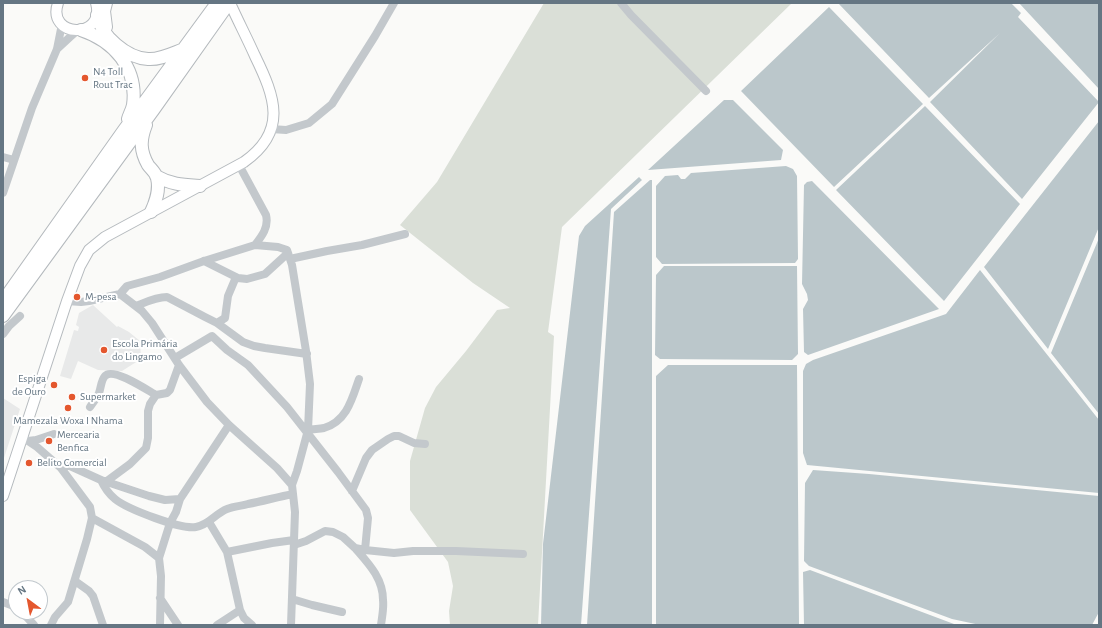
<!DOCTYPE html>
<html>
<head>
<meta charset="utf-8">
<style>
  body { margin:0 }
  #map { position:relative; width:1102px; height:628px; overflow:hidden; background:#fafaf8; font-family:"Alegreya Sans",sans-serif }
  canvas { display:block }
  .frame { position:absolute; inset:0; border:4px solid #657683; pointer-events:none }
  .north { position:absolute; left:8px; top:580px; width:40px; height:40px; box-sizing:border-box; background:#fff; border:1px solid #c1c8cd; border-radius:50%; rotate:328deg; font-size:11px; font-weight:700; line-height:16px; text-align:center; color:#657683 }
  .north::after { content:''; display:block; margin:auto; width:14px; height:18px; background:#e4572e; clip-path:polygon(50% 0,100% 100%,50% 72%,0 100%) }
</style>
</head>
<body>
<div id="map">
<canvas width="1102" height="628"></canvas>
<div class="frame"></div>
<div class="north">N</div>
</div>
<script>
const g = document.querySelector('canvas').getContext('2d');
g.lineJoin = 'round';
function fillPath(path, color) { g.fillStyle = color; g.fill(path, 'evenodd'); }
function strokePath(path, color, width, dash) { g.strokeStyle = color; g.lineWidth = width; g.lineCap = dash ? 'butt' : 'round'; g.setLineDash(dash || []); g.stroke(path); }
function write(font, color, halo, rows, align = 'center') {
  g.font = font + ' "Alegreya Sans",sans-serif'; g.lineWidth = 4; g.setLineDash([]); g.textBaseline = 'middle'; g.strokeStyle = halo; g.fillStyle = color; for (const [text, x, y, turn = 0] of rows) {
    g.save(); g.translate(x, y); g.rotate((+turn || 0) * Math.PI / 180); g.textAlign = isNaN(turn) ? turn : align; if (halo) g.strokeText(text, 0, 0); g.fillText(text, 0, 0); g.restore();
  }
}
fillPath(new Path2D(`
  M93,305l24,22 1,-1 11,6 11,9 1,18 -19,12 -24,-1 -20,-9 -7,18 -11,-3 14,-46 4,1 1,-4 -3,-2 3,-12z
  M3,398l17,11 -17,52z`), '#e8e9e9');
fillPath(new Path2D(`
  M544,3h248l-230,224 -14,105 6,4 -16,289h-88l-1,-14 4,-25 -5,-24 -38,-52v-49l15,-53 11,-21 30,-36 31,-41 13,-2 -37,-25 -73,-58 37,-43z`), '#dadfd7');
fillPath(new Path2D(`
  M838,3h173l10,10 -3,4 81,85 -77,97 -92,-97 70,-69 -71,65z
  M1019,3h80v86z
  M829,7l94,97 -89,83 -93,-96z
  M724,100h9l50,50 -2,10 -133,10z
  M925,106l95,98 -76,97 -108,-111z
  M1099,121v106l-51,122 -64,-82z
  M786,166l7,3 4,7 1,83 -3,4 -133,1 -6,-7v-71l9,-10 13,-1 3,4h4l6,-6z
  M639,177l3,3 -31,29 -30,416h-40l2,-81 36,-308 6,-10z
  M650,180h2v445h-65l27,-413z
  M812,181l127,128 -131,46 -4,-3 -1,-43 5,-9 -1,-6 -5,-10 2,-99 3,-3z
  M1099,238v176l-48,-61z
  M664,266h133l1,88 -6,6 -132,-1 -5,-4 1,-80z
  M980,270l119,150v73l-292,-28 -4,-12v-82l3,-7 7,-4 133,-46z
  M668,365h129l2,260h-143v-249z
  M813,470l56,4 230,22v116l-7,13h-112l-28,-6 -143,-53 -5,-5 1,-78z
  M810,570l144,54 4,1h-154l-1,-53z`), '#bbc7cb');
const major = new Path2D(`
  M58,3c-12,35 48,37 38,0
  M3,496l64,-195 13,-35 9,-16 16,-13 139,-75c44,-31 31,-65 11,-106 -8,-18 -17,-35 -25,-53`);
const highway = new Path2D(`
  M106,3l-2,8 2,16
  M97,15c4,21 30,43 51,44 12,1 25,-6 36,-10
  M81,30c33,11 57,38 52,75 -1,5 -4,10 -5,14
  M146,125c-6,15 -6,26 2,40 3,4 8,8 9,13 3,12 -1,23 -6,34
  M156,176c16,9 27,9 44,10
  M3,301l121,-171 93,-127
  M3,316l151,-207 75,-106`);
strokePath(major, '#b5babe', 12);
strokePath(highway, '#b4b9bd', 14);
strokePath(new Path2D(`
  M621,3l10,12 75,76
  M57,49l13,-12 8,-7
  M271,129l15,1 23,-7 23,-19 43,-68 19,-33
  M3,157l11,3
  M239,165l27,50c3,12 -4,21 -11,30
  M3,193l29,-85 25,-59 5,-25
  M290,259l37,-8 35,-6 43,-11
  M204,261l34,17 9,1 18,-5 23,-21
  M120,294l22,17 10,12 27,42 28,37 22,23 48,43 15,17 3,27 -4,113
  M67,301l14,1 8,-1 31,-7 7,-8 33,-9 44,-16 51,-16 23,2 9,3 5,15 14,86 4,33 -2,46 -11,41 -5,14
  M136,306c10,-4 20,-9 31,-9l38,20 12,6 26,19 11,4 11,2 42,6
  M217,323l8,-5 3,-22 8,-19
  M3,334l6,-8 11,-10
  M175,358l37,-22 15,14 21,15 39,42 51,65 28,38 2,8 -3,32
  M90,407c3,-5 7,-9 9,-14 2,-5 2,-13 6,-17 8,-9 42,14 51,19l11,-2 3,-3 9,-25
  M308,430c5,-1 11,-1 16,-2 23,-7 28,-29 35,-49
  M22,437l15,10 24,21 29,39 2,11 -5,21 -19,63 -13,15 -4,8
  M28,441l8,-1 18,-6
  M61,468l5,-2h4l31,14 48,16 16,4 15,-1
  M101,480c3,7 8,14 14,19 12,10 67,31 81,28 13,-2 20,-14 31,-18 7,-3 15,-3 21,-5 15,-3 30,-7 45,-10
  M107,481l23,-17 16,-16 2,-10v-27l2,-7 6,-9
  M352,491l14,-33 6,-8 16,-11 6,-3h5l15,7 11,1
  M92,518l53,29 14,11 2,18 -1,49
  M209,522l18,30 13,58 4,8 8,7
  M294,545l12,-4 19,-10 8,1 10,5 12,11 10,2 29,3 19,-2h43l67,3
  M355,548c13,15 28,30 28,52 1,8 -1,17 -2,25
  M227,552l45,-9 22,-3
  M159,558l11,-35 6,-11 4,-13 49,-74
  M75,581l14,10 4,5 10,29
  M160,598l18,27
  M292,599l20,6 30,7
  M3,602l13,5
  M22,612l12,13
  M217,625l23,-15`), '#c3c8cc', 8);
strokePath(major, '#fff', 10);
strokePath(highway, '#fff', 12);
for (const [x, y, r, color] of [
  [85,78,4,"#e4572e"],
  [77,297,4,"#e4572e"],
  [104,350,4,"#e4572e"],
  [54,385,4,"#e4572e"],
  [72,397,4,"#e4572e"],
  [68,408,4,"#e4572e"],
  [49,441,4,"#e4572e"],
  [29,463,4,"#e4572e"]
]) { const dot = new Path2D(); dot.arc(x, y, r, 0, 2 * Math.PI); g.fillStyle = color; g.fill(dot); strokePath(dot, '#fff', 1.5); }
write('11px', '#657683', '#fff', [
  ["N4 Toll",93,72],
  ["Rout Trac",93,85],
  ["M-pesa",85,297],
  ["Escola Primária",112,344],
  ["do Lingamo",112,357],
  ["Espiga",46,379,"right"],
  ["de Ouro",46,392,"right"],
  ["Supermarket",80,397],
  ["Mamezala Woxa I Nhama",68,421,"center"],
  ["Mercearia",57,435],
  ["Benfica",57,448],
  ["Belito Comercial",37,463]
], 'left');
</script>
</body>
</html>
